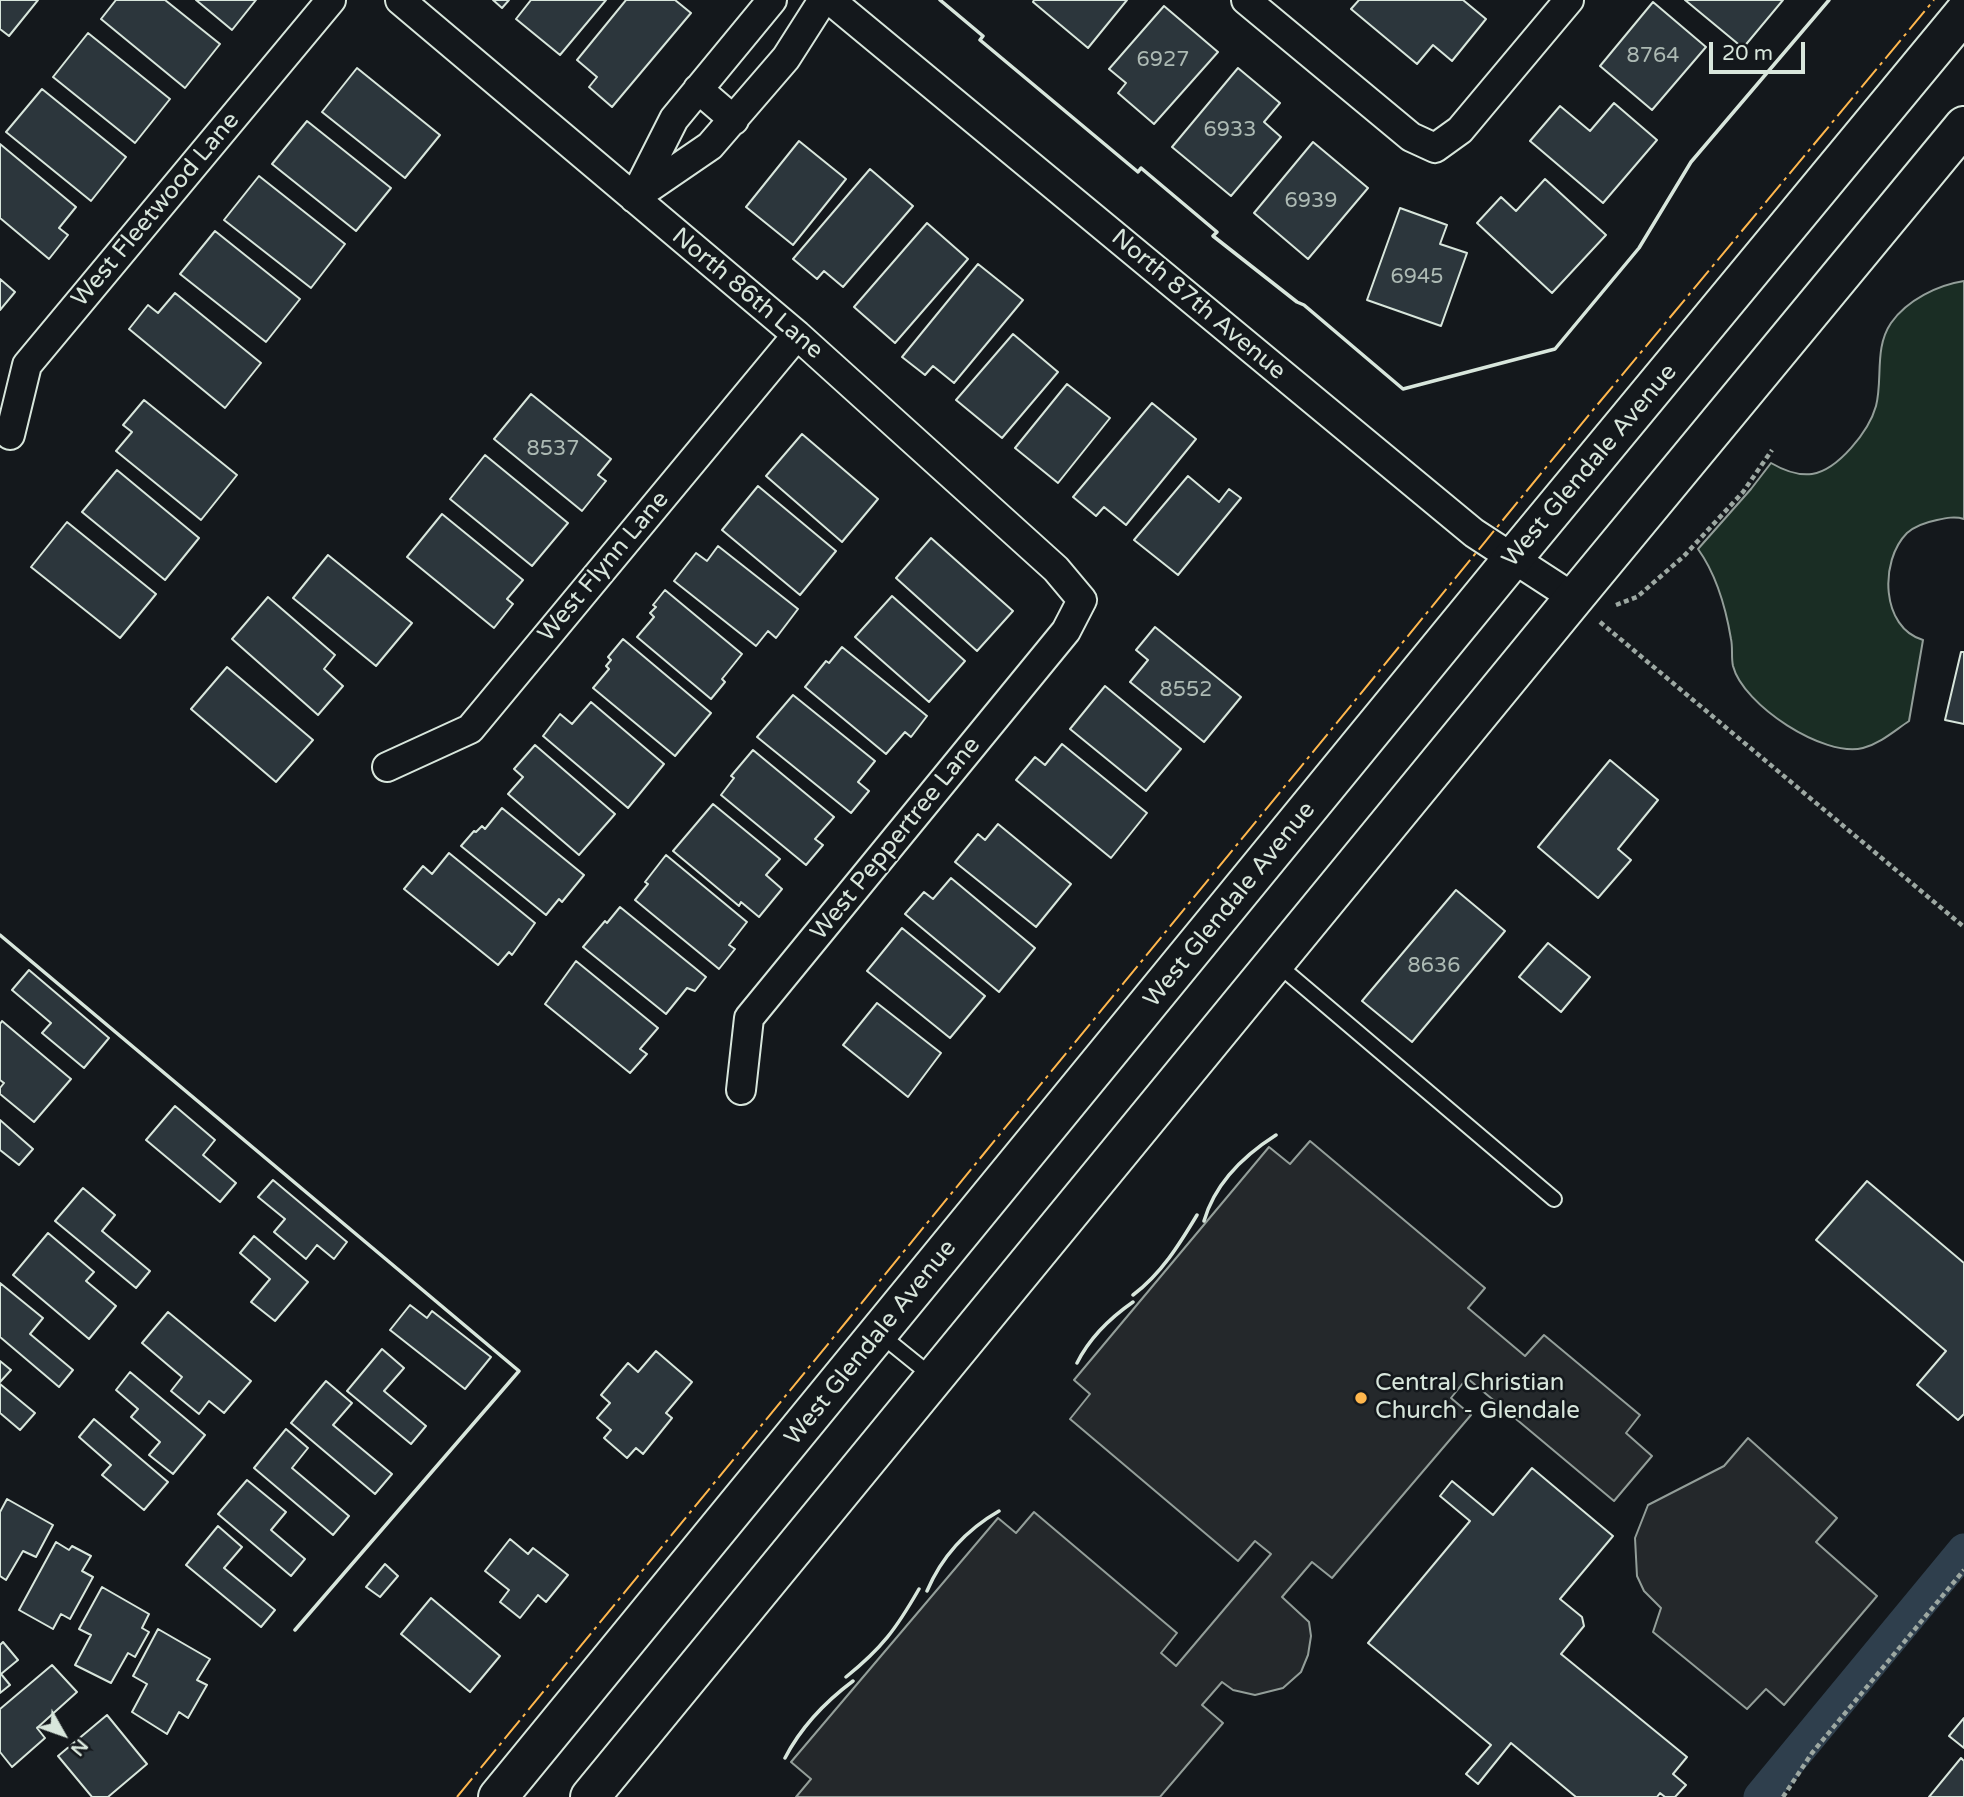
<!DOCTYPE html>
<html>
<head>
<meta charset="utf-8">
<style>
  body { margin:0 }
  #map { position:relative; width:1964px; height:1797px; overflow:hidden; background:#14181c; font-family:"Varela Round",sans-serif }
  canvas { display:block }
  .north { position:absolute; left:28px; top:1699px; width:70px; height:70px; -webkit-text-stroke:5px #14181c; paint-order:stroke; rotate:130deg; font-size:19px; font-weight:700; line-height:28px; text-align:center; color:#d8e6dc }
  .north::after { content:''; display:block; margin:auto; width:24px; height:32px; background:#d8e6dc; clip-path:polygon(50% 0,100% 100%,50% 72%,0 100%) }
  .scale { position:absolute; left:1709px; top:42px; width:96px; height:32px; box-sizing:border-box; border:4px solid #d8e6dc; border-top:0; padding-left:9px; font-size:21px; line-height:24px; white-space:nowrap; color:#d8e6dc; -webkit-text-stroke:5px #14181c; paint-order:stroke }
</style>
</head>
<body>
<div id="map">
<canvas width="1964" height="1797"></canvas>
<div class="north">N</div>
<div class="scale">20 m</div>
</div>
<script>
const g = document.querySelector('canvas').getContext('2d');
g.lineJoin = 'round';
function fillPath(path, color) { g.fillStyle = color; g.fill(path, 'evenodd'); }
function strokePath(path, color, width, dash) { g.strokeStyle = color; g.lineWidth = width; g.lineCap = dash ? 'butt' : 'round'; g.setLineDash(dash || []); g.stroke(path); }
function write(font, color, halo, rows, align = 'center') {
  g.font = font + ' "Varela Round",sans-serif'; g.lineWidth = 5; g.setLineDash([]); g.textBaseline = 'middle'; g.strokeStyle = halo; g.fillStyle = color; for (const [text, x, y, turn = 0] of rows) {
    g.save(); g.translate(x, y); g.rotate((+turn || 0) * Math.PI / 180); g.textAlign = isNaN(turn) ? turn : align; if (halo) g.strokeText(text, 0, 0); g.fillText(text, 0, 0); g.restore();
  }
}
const green = new Path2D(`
  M1964,281v238c-9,-3 -18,-1 -27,1 -10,2 -22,6 -30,13 -28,28 -26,95 16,107l-14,81c-15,10 -28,22 -46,27 -39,10 -120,-43 -130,-82 -2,-9 0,-18 -2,-27 -5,-30 -15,-65 -33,-90l53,-60 20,-26c12,7 26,13 41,11 26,-4 57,-43 64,-68 7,-27 -2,-58 15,-83 16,-23 47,-38 73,-42z`);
fillPath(green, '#1a2d24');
strokePath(green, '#939e99', 2);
const parking = new Path2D(`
  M1310,1141l175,147 -17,20 57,48 19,-21 96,80 -14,18 26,23 -38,45 -147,-123 -16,20 20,17 -139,163 -20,-16 -30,35 27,25 2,14 -3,19 -7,17 -18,16 -28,7 -22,-5 -11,-8 -20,23 21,18 -63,74h-364l15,-18 -20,-17 207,-244 18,15 18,-21 143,121 -16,20 15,13 95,-112 -16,-13 -17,20 -168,-142 20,-25 -16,-14 195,-233 21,17z
  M1748,1438l89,80 -21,24 61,54 -93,109 -18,-16 -19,20 -94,-77 8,-24 -17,-17 -7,-15 -2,-38 13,-33 76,-39z`);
fillPath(parking, '#24282b');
strokePath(parking, '#939e99', 2);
strokePath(new Path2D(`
  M1760,1797l204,-247`), '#2f3f4d', 33);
const building = new Path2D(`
  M0,0h38l-29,36 -9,-7z
  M116,0h49l55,44 -35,44 -84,-69z
  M196,0h60l-24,30z
  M493,0h16l-7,8z
  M531,0h75l-46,55 -44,-36z
  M626,0h49l16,13 -79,94 -23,-20 8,-10 -20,-17z
  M1034,0h93l-39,48 -55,-46z
  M1359,0h104l23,19 -34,42 -19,-16 -16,19 -66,-55z
  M1685,0h98l-40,48z
  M1653,2l53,45 -54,63 -52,-44z
  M1164,6l54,46 -64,72 -36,-31 8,-10 -17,-14z
  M88,33l82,66 -35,44 -82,-66z
  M357,68l83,67 -35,43 -83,-66z
  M1238,68l42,35 -16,19 17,15 -50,59 -59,-49z
  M42,89l84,68 -35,44 -85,-69z
  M1614,103l43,37 -54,63 -73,-62 30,-35 30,25z
  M307,121l84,67 -35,43 -84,-67z
  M799,141l47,38 -53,66 -47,-38z
  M1313,142l55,46 -60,71 -54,-46z
  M0,144l76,63 -17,21 9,7 -19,24 -49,-41z
  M870,169l43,37 -70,81 -19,-16 -7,8 -24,-20z
  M259,176l86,68 -34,44 -87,-68z
  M1545,179l61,56 -54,58 -75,-70 24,-26 15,14z
  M1400,208l47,17 -7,19 27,9 -26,73 -74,-26z
  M927,223l41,36 -73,84 -41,-36z
  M215,231l85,68 -34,43 -86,-68z
  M978,264l45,36 -69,83 -21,-17 -8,9 -23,-18z
  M0,279l15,13 -15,18z
  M175,293l86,70 -36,45 -96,-79 19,-24 10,8z
  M1013,334l45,38 -56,66 -46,-38z
  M1067,384l43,34 -52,65 -43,-35z
  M531,394l80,65 -13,16 8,6 -24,30 -88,-72z
  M144,400l93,75 -36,45 -85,-69 16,-19 -9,-7z
  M1152,403l44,36 -70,86 -22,-18 -8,9 -23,-19z
  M802,434l76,65 -36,43 -76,-66z
  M485,455l83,68 -36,43 -82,-67z
  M117,470l82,68 -34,42 -83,-68z
  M1188,476l31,26 10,-13 12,9 -63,77 -44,-35z
  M758,486l78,65 -36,44 -78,-65z
  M442,514l81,66 -16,19 6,5 -19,24 -87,-71z
  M67,522l89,72 -36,44 -89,-71z
  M931,538l82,73 -36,40 -81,-73z
  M718,546l80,63 -22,29 -8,-7 -12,15 -82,-65 22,-28 11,8z
  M328,555l84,68 -36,43 -83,-68z
  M665,590l77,64 -20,25 3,3 -14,17 -74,-62 17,-20 -4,-4 6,-6 -3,-2z
  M892,596l73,65 -36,41 -74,-65z
  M268,597l67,58 -11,14 19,17 -25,29 -86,-76z
  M1155,627l86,70 -37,45 -74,-60 18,-22 -12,-10z
  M623,639l88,74 -36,43 -82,-68 16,-19 -3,-3 5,-6 -3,-3z
  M842,647l85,69 -16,21 -6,-5 -19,22 -81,-67 21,-26 3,2z
  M1961,652h3v72l-19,-4z
  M227,667l86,73 -37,42 -85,-73z
  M1105,686l76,63 -35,42 -76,-62z
  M793,695l82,66 -17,21 11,9 -18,22 -94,-76z
  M591,702l73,62 -36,44 -85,-72 17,-22 12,10z
  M1062,744l85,69 -36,45 -95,-78 19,-23 10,8z
  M535,745l80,69 -36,41 -71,-61 15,-17 -9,-8z
  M753,750l81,67 -19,22 8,6 -17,20 -85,-70 13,-17 -3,-2z
  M1610,760l48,40 -40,49 13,11 -33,38 -60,-51z
  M713,804l67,55 -14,16 16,14 -23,28 -18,-15 -2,4 -66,-55z
  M502,808l82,67 -22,27 -3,-3 -13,16 -85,-69 13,-15 2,1 6,-6 3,3z
  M998,824l73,60 -35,43 -81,-65 23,-28 7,6z
  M449,853l86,70 -23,32 -3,-3 -11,13 -94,-76 19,-23 9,8z
  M666,855l81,67 -18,23 6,4 -16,20 -84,-69 13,-16 -3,-2z
  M951,878l84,70 -36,44 -94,-78 19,-22 9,7z
  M1456,890l49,41 -93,111 -50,-41z
  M620,907l86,70 -11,14 -8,-3 -21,26 -83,-67 22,-26 2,2z
  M902,928l83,68 -35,42 -83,-67z
  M1548,943l42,34 -29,35 -42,-35z
  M576,961l82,67 -18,21 7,5 -17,19 -85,-69z
  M29,970l80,68 -25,30 -42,-35 9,-10 -39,-33z
  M877,1003l64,50 -33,44 -65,-52z
  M2,1021l69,58 -37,43 -34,-28v-6l4,-5 -4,-3v-56z
  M175,1106l40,34 -12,15 33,28 -16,19 -74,-62z
  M0,1120l33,29 -14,16 -19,-15z
  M273,1180l74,62 -13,17 -17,-14 -11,14 -32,-27 11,-13 -27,-22z
  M1867,1181l97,82v151l-6,6 -41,-35 29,-34 -130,-111z
  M83,1188l32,27 -13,16 48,40 -14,17 -81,-67z
  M48,1233l46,39 -8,9 30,25 -27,33 -76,-64z
  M254,1236l54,46 -33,39 -24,-19 19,-23 -30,-26z
  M0,1283l43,35 -13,16 43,36 -14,17 -59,-50z
  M410,1305l17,13 5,-7 59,46 -26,32 -75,-59z
  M168,1312l83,69 -27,32 -15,-12 -10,13 -28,-23 11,-14 -40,-34z
  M382,1349l22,19 -20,23 42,35 -15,18 -64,-53z
  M656,1351l36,31 -26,31 6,5 -29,36 -7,-6 -9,10 -23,-20 7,-8 -14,-12 13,-15 -9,-8 27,-32 10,9z
  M0,1361l11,9 -11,12z
  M130,1372l75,63 -32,39 -24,-19 11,-13 -29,-25 7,-8 -22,-19z
  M326,1381l26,22 -19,22 59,49 -17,20 -84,-71z
  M0,1384l35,29 -15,17 -20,-17z
  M94,1419l74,63 -24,28 -42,-35 9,-10 -32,-28z
  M286,1429l22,19 -16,20 57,48 -16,19 -79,-67z
  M1532,1468l81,68 -53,63 22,18 2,9 -23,28 126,103 -14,17 13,11 -11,12h-10l-5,-4 -3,4h-81l-65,-54 -33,41 -12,-10 25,-29 -123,-102 102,-122 -30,-25 12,-15 41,34z
  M247,1480l39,32 -15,18 34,29 -14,17 -73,-62z
  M7,1499l46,26 -17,32 -13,-6 -17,29 -6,-4v-64z
  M218,1526l24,21 -18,21 51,42 -14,17 -75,-62z
  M510,1539l18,15 5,-6 35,27 -22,27 -8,-7 -18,23 -20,-16 9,-12 -24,-19z
  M56,1542l13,8 3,-4 19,10 -9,15 11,6 -23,42 -9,-5 -8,15 -34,-19z
  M385,1564l13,12 -18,21 -14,-10z
  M102,1587l47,27 -7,14 7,4 -14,25 -7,-4 -17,30 -36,-18 16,-30 -12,-6z
  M431,1598l69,58 -30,36 -69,-58z
  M158,1629l52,30 -13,21 10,5 -19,33 -9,-6 -12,22 -35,-22 15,-28 -14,-8z
  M3,1642l15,18 -17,14 9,11 -10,8v-48z
  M52,1665l25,27 -40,36 8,10 -33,29 -12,-15v-43z
  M107,1715l40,49 -39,33h-16l-34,-41z
  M1964,1718v30l-15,-12z
  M1961,1758l3,3v36h-35z`);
fillPath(building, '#2c363c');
strokePath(building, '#d8e6dc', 2);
const lane = new Path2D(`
  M1276,963l278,236
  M881,1335l52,42`);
const street = new Path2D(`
  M400,0l397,335 259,234 26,31 -16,31 -317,387 -8,72
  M830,0l644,533 100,65
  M1246,0l165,137 24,11 25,-18 109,-130
  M698,89l36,31
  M635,196l39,-77 98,-119
  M634,198l76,-52 76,-88 37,-58
  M10,435l17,-70 304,-365
  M387,767l83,-38 327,-394`);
const secondary = new Path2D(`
  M498,1797l1016,-1240 450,-544
  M590,1797l984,-1199 390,-472`);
strokePath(lane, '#d8e6dc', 18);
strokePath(street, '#d8e6dc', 32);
strokePath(secondary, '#d8e6dc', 42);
strokePath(new Path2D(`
  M1616,605l21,-8 47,-41 59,-64 29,-42
  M1600,622l364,305
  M1783,1797l29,-44 152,-183`), '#9da8a2', 4.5, [5, 3.5]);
strokePath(lane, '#14181c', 14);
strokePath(street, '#14181c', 28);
strokePath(secondary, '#14181c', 38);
strokePath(new Path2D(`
  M940,0l43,36 -3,4 158,132 3,-4 76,64 -4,4 84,66 7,3 99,84 152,-40 84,-101 52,-86 138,-162
  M0,935l519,436 -224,259
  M1204,1221c11,-38 39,-65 72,-86
  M1133,1295c28,-21 46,-50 64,-80
  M1077,1363c13,-26 33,-45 56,-61
  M927,1591c15,-35 39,-61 72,-80
  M846,1677c36,-29 50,-48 73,-88
  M785,1758c16,-31 40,-56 68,-77`), '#d8e6dc', 3.5);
strokePath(new Path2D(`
  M457,1797l1136,-1387 341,-410`), '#ffb74d', 2, [24, 5, 3.5, 5]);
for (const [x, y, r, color] of [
  [1361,1398,7,"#ffb74d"]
]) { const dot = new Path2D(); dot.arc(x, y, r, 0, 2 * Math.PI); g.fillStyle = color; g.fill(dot); strokePath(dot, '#14181c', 2.5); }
write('21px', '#adbab4', null, [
  ["8764",1653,56],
  ["6927",1163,60],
  ["6933",1230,130],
  ["6939",1311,201],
  ["6945",1417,277],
  ["8537",553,449],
  ["8552",1186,690],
  ["8636",1434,966]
]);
write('24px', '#d8e6dc', '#14181c', [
  ["West Fleetwood Lane",156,210,-50],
  ["North 86th Lane",747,294,40],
  ["North 87th Avenue",1198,305,40],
  ["West Glendale Avenue",1590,466,-50],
  ["West Flynn Lane",604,567,-50],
  ["West Peppertree Lane",896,839,-51],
  ["West Glendale Avenue",1230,905,-51],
  ["West Glendale Avenue",871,1343,-51]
]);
write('24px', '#d8e6dc', '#14181c', [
  ["Central Christian",1375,1384],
  ["Church - Glendale",1375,1412]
], 'left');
</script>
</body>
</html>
